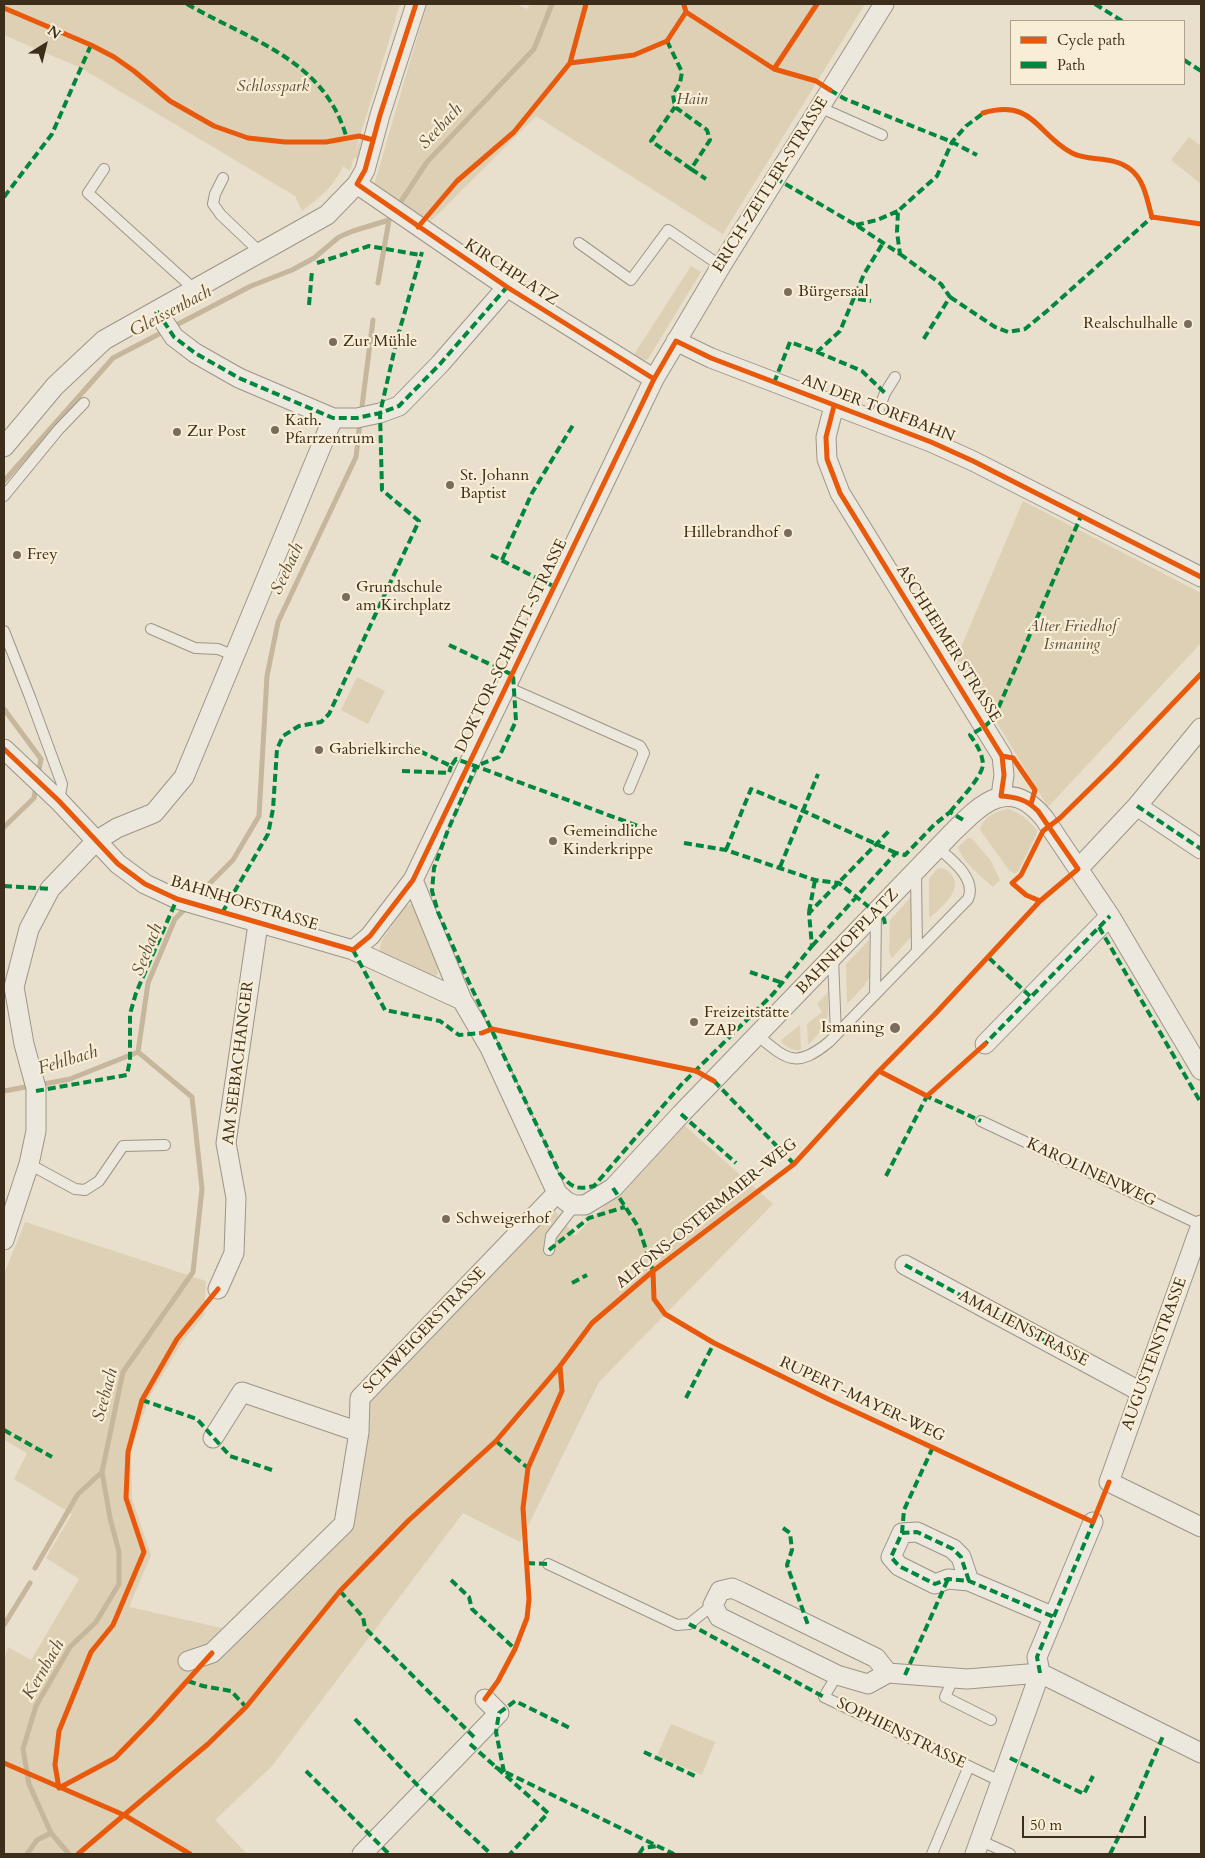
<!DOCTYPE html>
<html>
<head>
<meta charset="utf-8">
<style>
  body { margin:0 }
  #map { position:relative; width:1205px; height:1858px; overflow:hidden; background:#e8dfcc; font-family:Cardo,serif }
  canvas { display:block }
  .frame { position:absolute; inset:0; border:5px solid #3d2e1c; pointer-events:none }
  .legend { position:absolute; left:1010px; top:20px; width:175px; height:65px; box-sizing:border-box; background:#f8edd5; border:1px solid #ada18b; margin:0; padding:6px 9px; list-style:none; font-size:15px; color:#3d2e1c }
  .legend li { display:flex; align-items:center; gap:10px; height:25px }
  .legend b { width:25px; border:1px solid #ada18b }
  .north { position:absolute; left:20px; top:20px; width:50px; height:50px; -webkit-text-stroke:4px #f8edd5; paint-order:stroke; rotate:36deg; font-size:14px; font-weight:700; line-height:20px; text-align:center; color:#3d2e1c }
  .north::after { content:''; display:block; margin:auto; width:18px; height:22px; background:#3d2e1c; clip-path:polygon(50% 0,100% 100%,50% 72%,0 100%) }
  .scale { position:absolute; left:1022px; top:1816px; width:124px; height:22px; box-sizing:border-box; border:2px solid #3d2e1c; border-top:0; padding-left:6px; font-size:15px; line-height:18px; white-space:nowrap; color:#3d2e1c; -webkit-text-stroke:4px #f8edd5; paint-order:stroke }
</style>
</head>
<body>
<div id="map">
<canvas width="1205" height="1858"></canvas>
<div class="frame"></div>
<ul class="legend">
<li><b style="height:6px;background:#e8590c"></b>Cycle path</li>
<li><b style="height:6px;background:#00873e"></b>Path</li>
</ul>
<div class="north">N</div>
<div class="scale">50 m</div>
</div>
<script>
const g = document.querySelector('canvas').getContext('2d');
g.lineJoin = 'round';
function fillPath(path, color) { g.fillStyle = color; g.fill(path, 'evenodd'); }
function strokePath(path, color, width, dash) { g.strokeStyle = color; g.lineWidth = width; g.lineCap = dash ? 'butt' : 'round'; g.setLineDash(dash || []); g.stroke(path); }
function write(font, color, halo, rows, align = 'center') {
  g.font = font + ' Cardo,serif'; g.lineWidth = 4.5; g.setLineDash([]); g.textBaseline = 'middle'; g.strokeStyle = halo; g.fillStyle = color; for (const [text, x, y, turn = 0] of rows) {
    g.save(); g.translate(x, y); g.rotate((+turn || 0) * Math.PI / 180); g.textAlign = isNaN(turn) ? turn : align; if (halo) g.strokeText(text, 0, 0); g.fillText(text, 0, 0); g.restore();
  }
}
fillPath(new Path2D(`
  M4,4h396l-45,149 8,-19 -3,27 -6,-4 -4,14 -7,-5c-10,22 -22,30 -41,45l-7,-15 -214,-128 -77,-33z
  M427,4h90l10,5 3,-5h335l-142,230 -187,-118 -106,106 -56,-37z
  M1189,137l12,9v38l-30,-24z
  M691,266l10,6 -53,87 -6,2 -9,-5z
  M1023,501l178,92v50l-153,164 -54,-89 -38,-59z
  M357,677l28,14 -17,33 -27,-14z
  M1008,809c13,4 20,11 29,21l-1,5 -19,38h-4l-4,-3 -29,-40c3,-13 16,-19 28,-21z
  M968,838h3l3,3 17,20 9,19 -7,7c-13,-12 -30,-24 -35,-40z
  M938,868c6,0 10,2 14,7 11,16 -12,33 -22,43l-1,-3v-36z
  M911,897v40l-19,21 -3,-6 1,-32z
  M411,904l5,5 22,59 -1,7 -5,2 -51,-24 -1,-5 1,-6 24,-36z
  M869,940v37l-4,8 -18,19 -1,-40z
  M828,992c0,32 2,30 -20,53l-1,-21 15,-12 -5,-8z
  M800,1025l1,25c-8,1 -17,-3 -20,-10z
  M684,1125l89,79 -174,178 -79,160 -57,-29 -191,253 -57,54 32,34h-243v-194l4,-13 23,13 48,-81 -33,-21 26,-44 -58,-35 13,-26 -23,-13v-166l21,-52 181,59 -2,34 -22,27 -33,56 -18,53 1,48 19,56 -22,52 97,22 121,-103 13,-128 190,-193 25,31z
  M671,1724l44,18 -13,33 -45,-19z`), '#ded0b5');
strokePath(new Path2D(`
  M398,206l29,-44 107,-113 18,-45
  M378,283l11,-63
  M361,414l12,-94
  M4,481l109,-123 138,-72 41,-16 22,-12 25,-21 14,-6 36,-11
  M4,709l37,50 -3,16
  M4,827l30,-29 2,-12
  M194,899l39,-39 26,-44 8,-140 11,-54 78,-165 4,-35
  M39,1085l31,-6 68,-27
  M4,1091l27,-5
  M35,1568l43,-74 24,-22 21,-100 70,-100 9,-83 -10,-92 -54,-45 10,-69 27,-64 12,-12
  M4,1625l26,-42
  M27,1854l10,-14 14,-7
  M69,1854l-18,-21 -22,-49 -6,-35 13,-43 34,-59 26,-25 23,-38v-32l-9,-34 -8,-46`), '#c5b69c', 5);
const lane = new Path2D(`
  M819,107l63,28
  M104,169l-16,24 106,96
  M223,178l-8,16 -2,10 8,11 39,37
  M579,243l52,37 37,-50 53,36
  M875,420l10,-27 10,-16
  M4,496l55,-67 25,-26
  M151,629l44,19 23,1 17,7
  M4,631l26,66 32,87 -3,17
  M507,687l133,59 4,7 -15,36
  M916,872l1,79
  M833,958l3,77
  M875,995l1,-82
  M757,1035c30,25 39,34 72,7l139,-143c9,-20 -16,-39 -30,-51
  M981,1121l220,104
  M29,1164l46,25 10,1 14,-9 24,-35 42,-1
  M549,1250l2,-14 24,-31
  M548,1564l129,61 12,-1 24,-19
  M837,1675l-13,22 178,85
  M954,1677l-9,20 46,23
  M979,1840l31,14
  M932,1854l37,-88`);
const street = new Path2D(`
  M357,184l150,103 147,92
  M157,311l17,26 21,16 44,25 94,40h24l23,-5 19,-7 41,-42 67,-77
  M676,341l35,17 220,84 42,19 228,116
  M834,406l-8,31 1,22 13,34 162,263 2,19 -3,21
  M4,447l51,-61 49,-46 223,-125 30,-31 8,-14 15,-55 36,-111
  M4,749l55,52 59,63 27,20 32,15 176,51 109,50
  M1137,806l64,43
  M1078,869l59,-63 64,-78
  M413,880l49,120 28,48 67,145 10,9 8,3h10l28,-17 68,-74 271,-281c30,-30 57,-57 92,-15l66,98 91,154
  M353,950l17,-14 43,-56 241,-501 67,-113 163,-262
  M985,1044l125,-128
  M1201,1225l-92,257 92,45
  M4,1240l25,-76 7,-33v-43l-12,-44 -10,-57 15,-58 21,-40 46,-48 21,-13 37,-15 30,-36 149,-359
  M905,1265l236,127
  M218,1289l16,-36 2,-55 -10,-55 32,-219
  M213,1438l29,-46 117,40
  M969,1581l-8,-24 -8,-8 -36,-17 -15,1 -11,24 8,9 36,18 13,-5 21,2 85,36
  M188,1661l24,-8 132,-129 15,-92 1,-34 197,-205
  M888,1673l-12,-15 -135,-66 -9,-4 -12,3 -7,14 6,12 118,58 31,9 20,-11 79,6 73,-6
  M1040,1673l161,80
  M362,1854l137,-141 -14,-14
  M975,1854l65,-181 -3,-16 56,-135`);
strokePath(lane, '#9d9588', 12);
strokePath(street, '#9d9588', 21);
strokePath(lane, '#ece8dd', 10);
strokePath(street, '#ece8dd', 19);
strokePath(new Path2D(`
  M187,4c64,37 138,55 160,135
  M1095,4l27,17
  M667,41l15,31 -2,11 -7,12 2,12 32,23 3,10 -19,29 -40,-28 24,-34
  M1184,60l17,11
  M830,90l15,9 107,43 25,13
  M691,169l15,10
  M775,178l81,47 44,29 -3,-22 1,-21 39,-35 15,-34 14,-16 19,-14
  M4,197l48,-63 39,-89
  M856,225l21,-5 21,-9
  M900,254l41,30 9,13 -27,43
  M317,263l52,-17 51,9
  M950,297l45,30 13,5 17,-3 22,-18 105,-94 5,1
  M858,299l13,2
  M309,305l3,-34
  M157,311l17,26 21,16 44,25 94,40h24l23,-5 19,-7 41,-42 67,-77
  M817,352l45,19 23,22
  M774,383l16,-41 27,10 23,-21 24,-57 19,-31
  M491,555l64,32
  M502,560l30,-67 41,-68
  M449,645l64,30 3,46 -17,36 -23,9 -28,64 -14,38 -2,23 6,21 28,64 94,198c12,14 17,16 34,12l87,-101 92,-91 39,-48 -3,-33 81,-83
  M409,746l42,20 5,-7 185,68
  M402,771l47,2 2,-7
  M1137,806l64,43
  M950,812c8,-10 33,-36 33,-48 -1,-12 -7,-20 -13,-29l14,-8 10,-9 87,-202
  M684,843l42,7 89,30 24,3 45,36 1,5
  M726,850l25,-61 48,20 97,44
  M780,867l38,-93
  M4,886l46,3
  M809,912l6,-32
  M222,913l46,-79 5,-25 4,-60 6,-13 16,-10 22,-4 8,-8 90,-193 -37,-31 -2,-77 17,-74 25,-87
  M1099,927l102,176
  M812,946l84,-93 9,2 29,-30 16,-13 15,9
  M353,950l32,60 55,11 19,14 23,-2
  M989,958l42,39
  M750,972l33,11
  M982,1047l128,-131
  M714,1081l80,83
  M36,1091l91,-16 3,-15v-46l6,-21 41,-94
  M924,1095l57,26
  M681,1114l55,49
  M886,1176l41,-80 3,-3
  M613,1188l26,40 14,43
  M549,1250l40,-32 36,-11
  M905,1265l151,82
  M572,1283l15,-8
  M686,1398l28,-55
  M142,1400l55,19 33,37 45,15
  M4,1430l48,27
  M496,1441l32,27
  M783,1528l7,5 2,17 -5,15 21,60
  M902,1533l2,-23 29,-63
  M527,1563l21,1
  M451,1580l18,17 3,12 43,40
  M969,1581l-8,-24 -8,-8 -36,-17 -15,1 -11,24 8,9 36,18 13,-5 21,2 85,36
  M340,1591l23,26 2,11 110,110
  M689,1624l135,73
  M1040,1673l-3,-16 58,-139
  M905,1675l43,-96
  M188,1681l15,5 28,5 15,16
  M355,1719l68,72 68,63
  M470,1744l78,69 -38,41
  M644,1752l53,25
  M1010,1758l74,36 9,-18
  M495,1767l179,87
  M306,1771l83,83
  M504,1772l-8,-40 3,-19 16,-12 55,27
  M639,1854l4,-6 14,-2
  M1110,1854c20,-39 36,-80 54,-120`), '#00873e', 4, [8, 4]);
strokePath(new Path2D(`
  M416,4l-36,111 -15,55 -8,14 150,103 147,92
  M4,8l87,37 23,12 20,14 36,30 44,25 34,12 37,4h41l33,-6 14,4
  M686,12l88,57 42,12 14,9
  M570,63l64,-8 33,-14 19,-29 -2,-7
  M774,69l43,-65
  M983,113c51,-15 54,22 89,40 17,9 40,2 58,16 15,11 17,32 22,48l49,7
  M418,227l39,-46 57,-49 56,-69 16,-59
  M4,749l55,52 59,63 27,20 32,15 176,51 17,-14 43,-56 241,-501 22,-38 35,17 220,84 42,19 228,116
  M1002,756l11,2 22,32 -4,14
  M1040,901l-14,-6 -14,-12 9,-8 22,-44 17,-13 53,-52 88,-92
  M482,1033l10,-4 204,42 18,10
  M879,1071l48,25 58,-52
  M653,1271l1,28 11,15 49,29 114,56 265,123 16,-40
  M485,1699l13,-18 17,-32 12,-31 2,-19 -6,-91 5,-40 34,-77 -2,-25
  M4,1763l120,52 66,39
  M59,1788l-4,-23 4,-34 32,-79 22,-27 31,-73 -18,-54 2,-46 14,-52 35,-61 41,-50
  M59,1788l56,-30 38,-39 59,-66
  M78,1854l130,-110 38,-37 94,-116 68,-70 88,-80 64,-75 32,-43 61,-52 141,-107 85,-93 56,-57 105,-113 38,-32 -40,-58c-11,-11 -21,-14 -37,-15l3,-21 -2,-19 -162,-263 -13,-34 -1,-22 8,-31`), '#e8590c', 5);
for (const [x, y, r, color] of [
  [788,292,5,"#796c5a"],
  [1188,324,5,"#796c5a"],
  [333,342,5,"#796c5a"],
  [275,430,5,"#796c5a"],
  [177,432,5,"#796c5a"],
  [450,485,5,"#796c5a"],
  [788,533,5,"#796c5a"],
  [17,555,5,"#796c5a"],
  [346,597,5,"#796c5a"],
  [319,750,5,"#796c5a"],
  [553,841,5,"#796c5a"],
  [694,1022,5,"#796c5a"],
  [895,1028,6,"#796c5a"],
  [446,1219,5,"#796c5a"]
]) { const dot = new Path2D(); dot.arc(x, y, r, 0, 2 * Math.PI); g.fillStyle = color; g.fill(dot); strokePath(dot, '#f8edd5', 2); }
write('italic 16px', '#5c4c37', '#f8edd5', [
  ["Schlosspark",273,87],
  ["Hain",692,100],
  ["Alter Friedhof",1072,627],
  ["Ismaning",1072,645]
]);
write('16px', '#3d2e1c', '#f8edd5', [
  ["ERICH-ZEITLER-STRASSE",771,185,-58],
  ["KIRCHPLATZ",511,273,33],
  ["AN DER TORFBAHN",878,409,21],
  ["ASCHHEIMER STRASSE",948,644,58],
  ["DOKTOR-SCHMITT-STRASSE",512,646,-64],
  ["BAHNHOFSTRASSE",244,904,17],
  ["BAHNHOFPLATZ",848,942,-46],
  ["AM SEEBACHANGER",239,1063,-83],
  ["KAROLINENWEG",1091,1173,25],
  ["ALFONS-OSTERMAIER-WEG",707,1214,-39],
  ["AMALIENSTRASSE",1023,1329,28],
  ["SCHWEIGERSTRASSE",425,1331,-46],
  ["AUGUSTENSTRASSE",1155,1354,-70],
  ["RUPERT-MAYER-WEG",862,1400,25],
  ["SOPHIENSTRASSE",901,1734,26]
]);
write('16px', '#3d2e1c', '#f8edd5', [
  ["Bürgersaal",798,292],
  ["Realschulhalle",1178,324,"right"],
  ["Zur Mühle",343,342],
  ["Kath.",285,421],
  ["Pfarrzentrum",285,439],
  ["Zur Post",187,432],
  ["St. Johann",460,476],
  ["Baptist",460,494],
  ["Hillebrandhof",778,533,"right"],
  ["Frey",27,555],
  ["Grundschule",356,588],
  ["am Kirchplatz",356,606],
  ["Gabrielkirche",329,750],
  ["Gemeindliche",563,832],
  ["Kinderkrippe",563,850],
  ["Freizeitstätte",704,1013],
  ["ZAP",704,1031],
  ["Ismaning",884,1028,"right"],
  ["Schweigerhof",456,1219]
], 'left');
write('italic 18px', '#5b4c37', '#f8edd5', [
  ["Seebach",441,127,-47],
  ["Gleissenbach",171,312,-28],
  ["Seebach",288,569,-65],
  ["Seebach",148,950,-68],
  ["Fehlbach",68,1061,-17],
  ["Seebach",106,1395,-75],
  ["Kernbach",44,1670,-60]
]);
</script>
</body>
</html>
